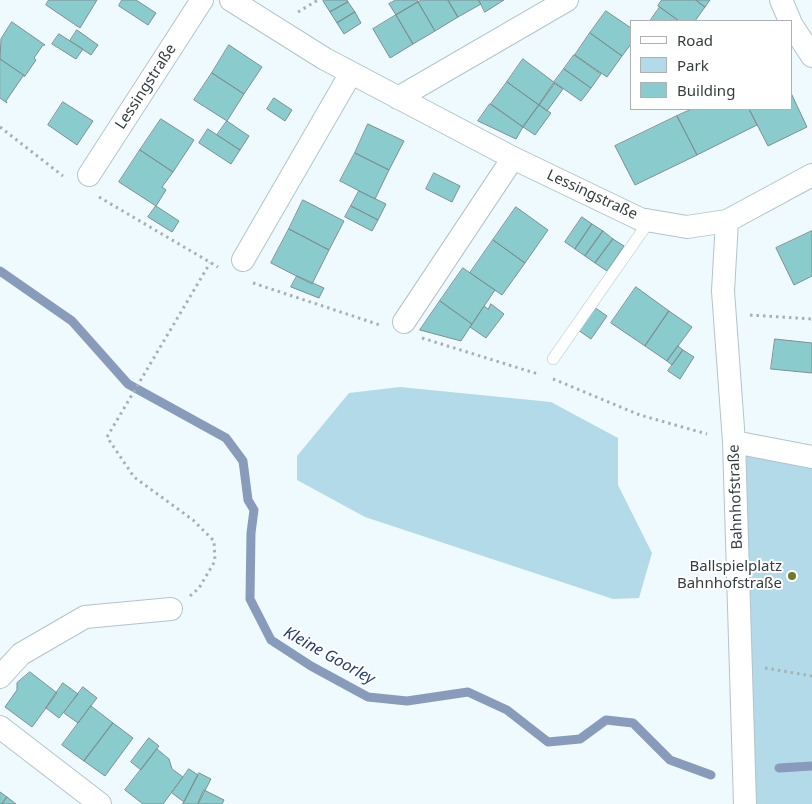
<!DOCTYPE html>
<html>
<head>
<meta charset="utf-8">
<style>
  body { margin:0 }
  #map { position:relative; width:812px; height:804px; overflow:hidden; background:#effafe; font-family:"Noto Sans",sans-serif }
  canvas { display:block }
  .legend { position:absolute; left:630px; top:20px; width:162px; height:90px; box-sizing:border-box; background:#fff; border:1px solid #aeb1b2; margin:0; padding:6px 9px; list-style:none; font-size:15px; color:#353d3f }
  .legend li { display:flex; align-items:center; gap:10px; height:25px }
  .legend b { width:25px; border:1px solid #aeb1b2 }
</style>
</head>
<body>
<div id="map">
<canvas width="812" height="804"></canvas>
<ul class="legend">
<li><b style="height:6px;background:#fff"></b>Road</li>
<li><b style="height:14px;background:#b3dae8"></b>Park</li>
<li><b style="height:14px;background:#8acbce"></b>Building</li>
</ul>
</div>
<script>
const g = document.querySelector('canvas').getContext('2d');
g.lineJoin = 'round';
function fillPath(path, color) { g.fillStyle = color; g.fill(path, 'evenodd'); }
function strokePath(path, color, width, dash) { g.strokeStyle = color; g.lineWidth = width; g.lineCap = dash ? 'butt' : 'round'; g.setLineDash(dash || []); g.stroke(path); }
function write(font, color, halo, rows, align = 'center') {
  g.font = font + ' "Noto Sans",sans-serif'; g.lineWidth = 4; g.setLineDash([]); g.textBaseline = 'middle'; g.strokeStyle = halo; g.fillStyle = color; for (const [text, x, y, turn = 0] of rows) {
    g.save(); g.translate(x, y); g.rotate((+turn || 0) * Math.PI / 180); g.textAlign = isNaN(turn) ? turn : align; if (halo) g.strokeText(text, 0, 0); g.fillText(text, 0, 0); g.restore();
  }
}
fillPath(new Path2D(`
  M400,387l151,15 67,36v47l34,68 -13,45 -26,1 -248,-82 -68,-37v-24l52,-63z
  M734,442l78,15v347h-67z`), '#b3dae8');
strokePath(new Path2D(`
  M0,271l72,50 56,63 98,54 17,23 5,39 6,10 -3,23 -1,66 21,41 40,26 57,31 39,4 61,-9 39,18 41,32 32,-3 26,-19 27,3 37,37 41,15
  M779,768l33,-2`), '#899bba', 9);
const building = new Path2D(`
  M49,0h48l-17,28 -34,-23z
  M122,0h14l20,13 -8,12 -29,-19z
  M325,0h22l1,2 -18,10 -7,-11z
  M396,0h21l1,2 -22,13 -7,-11z
  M422,0h26l10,17 -23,14 -17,-29z
  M448,0h30l3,4 -23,13z
  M479,0h25l-19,12z
  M662,0h34l9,7 -10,14h-16l-21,-15z
  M696,0h14l-5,7z
  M348,2l7,10 -18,11 -7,-11z
  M418,2l17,29 -22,13 -17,-29z
  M660,7l19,14h-29z
  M606,11l25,17v16l-9,12 -32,-23z
  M355,12l6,11 -17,11 -7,-11z
  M396,15l17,29 -23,14 -17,-29z
  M12,22l33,23h-2l-9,13 2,2 -11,16 -25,-17 1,-20z
  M77,30l21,15 -7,10 -21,-14z
  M590,33l32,23 -15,21 -32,-22z
  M59,34l24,15 -7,10 -24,-15z
  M229,45l33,22 -18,27 -32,-21z
  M574,55l27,19 -10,14 -27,-19z
  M0,59l25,17h-2l-17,25 1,2 -7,-5z
  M523,59l32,24 -16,22 -32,-23z
  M564,69l27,19 -10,13 -27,-19z
  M212,73l32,21 -17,27 -33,-21z
  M507,82l32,23 -16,22 -32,-23z
  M554,83l9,6 -16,22 -8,-6z
  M791,93l16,34 -39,19 -19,-37h42z
  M274,98l18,12 -7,11 -18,-12z
  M63,102l30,19 -16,24 -29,-20z
  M490,104l33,23 -7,12 -38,-18z
  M539,105l12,8 -16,22 -12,-8z
  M692,109h57l8,16 -60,30 -20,-39z
  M677,116l20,39 -62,30 -20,-39z
  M161,119l33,21 -21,32 -33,-22z
  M227,121l22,15 -9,14 -23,-15z
  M368,124l36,17 -15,29 -34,-17z
  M208,129l32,21 -9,14 -32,-21z
  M140,150l33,22 -11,15 4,3 -10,16 -37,-24z
  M355,153l34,17 -14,29 -35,-18z
  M434,173l26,13 -8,16 -26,-13z
  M359,191l27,13 -8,16 -27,-14z
  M303,200l41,21 -15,29 -40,-21z
  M156,206l23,15 -7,11 -24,-15z
  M351,206l27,14 -6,11 -27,-14z
  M516,207l32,23 -23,33 -32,-23z
  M582,217l10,7 -17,25 -10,-7z
  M592,224l11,7 -18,25 -10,-7z
  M289,229l40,21 -17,34 -41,-21z
  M603,231l10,8 -18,24 -10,-7z
  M812,231v45l-18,9 -18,-37z
  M613,239l11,7 -17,25 -12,-8z
  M493,240l32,23 -23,32 -32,-22z
  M463,268l32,22 -23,34 -32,-23z
  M297,276l27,12 -5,10 -28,-11z
  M636,287l33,24 -24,35 -34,-23z
  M440,301l32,23 -11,17 -41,-11z
  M491,304l13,10 -18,24 -16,-11 14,-21 4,3z
  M594,307l13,9 -16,23 -13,-9z
  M669,311l23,16 -25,34 -22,-15z
  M775,339l37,4v30l-41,-4z
  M678,346l5,4 -11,15 -5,-4z
  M683,350l11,7 -14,22 -12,-8z
  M30,672l27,21 -25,34 -27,-20 12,-17v-7z
  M63,683l15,11 -19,24 -13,-10z
  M83,687l14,11 -19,25 -14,-10z
  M91,706l22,17 -29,38 -22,-16z
  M113,723l20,15 -28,38 -21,-15z
  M149,738l10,8 -18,24 -10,-8z
  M157,749l12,10 3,10 11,8 -20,27h-20l-18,-14z
  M189,769l9,6 -14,27 -12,-9z
  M199,773l12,6 -13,25h-15z
  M204,790l20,10 -2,4h-24z
  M0,792l7,5 -5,7h-2z
  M7,797l9,7h-14z`);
fillPath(building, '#8acbce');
strokePath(building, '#7d9091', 1);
const service = new Path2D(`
  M553,359l97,-139`);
const minor = new Path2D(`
  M231,0l94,59 188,99 127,61 47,8 40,-6 85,-46
  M781,0l9,21
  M791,24l21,32
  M398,98l169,-98
  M89,175l113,-175
  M727,221l-4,70 11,151 11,362
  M243,260l108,-187
  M404,322l109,-164
  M734,442l78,15
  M0,677l21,-23 64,-37 86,-8
  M0,727l100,77`);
strokePath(service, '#b2c4ca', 12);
strokePath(minor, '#b2c4ca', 24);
strokePath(new Path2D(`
  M298,12l20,-12
  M0,127l63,49
  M99,197l119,70
  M253,283l127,42
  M750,315l62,4
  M422,338l116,36
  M553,379l87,36 67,19
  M190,596l9,-8 16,-27 -1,-20 -21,-21 -59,-43 -27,-40 103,-174
  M765,668l47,8`), '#a7b1b4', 3, [2.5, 4]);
strokePath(service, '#fff', 11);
strokePath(minor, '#fff', 22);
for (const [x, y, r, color] of [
  [792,576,5,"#707822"]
]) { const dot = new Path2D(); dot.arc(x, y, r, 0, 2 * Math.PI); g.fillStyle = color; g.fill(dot); strokePath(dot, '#fff', 2); }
write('15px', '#353d3f', '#fff', [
  ["Lessingstraße",146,87,-57],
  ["Lessingstraße",592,195,25],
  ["Bahnhofstraße",736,497,-92]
]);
write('15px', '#353d3f', '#fff', [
  ["Ballspielplatz",782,567],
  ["Bahnhofstraße",782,584]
], 'right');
write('italic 16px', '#263e74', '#fff', [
  ["Kleine Goorley",329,656,29]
]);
</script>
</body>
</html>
